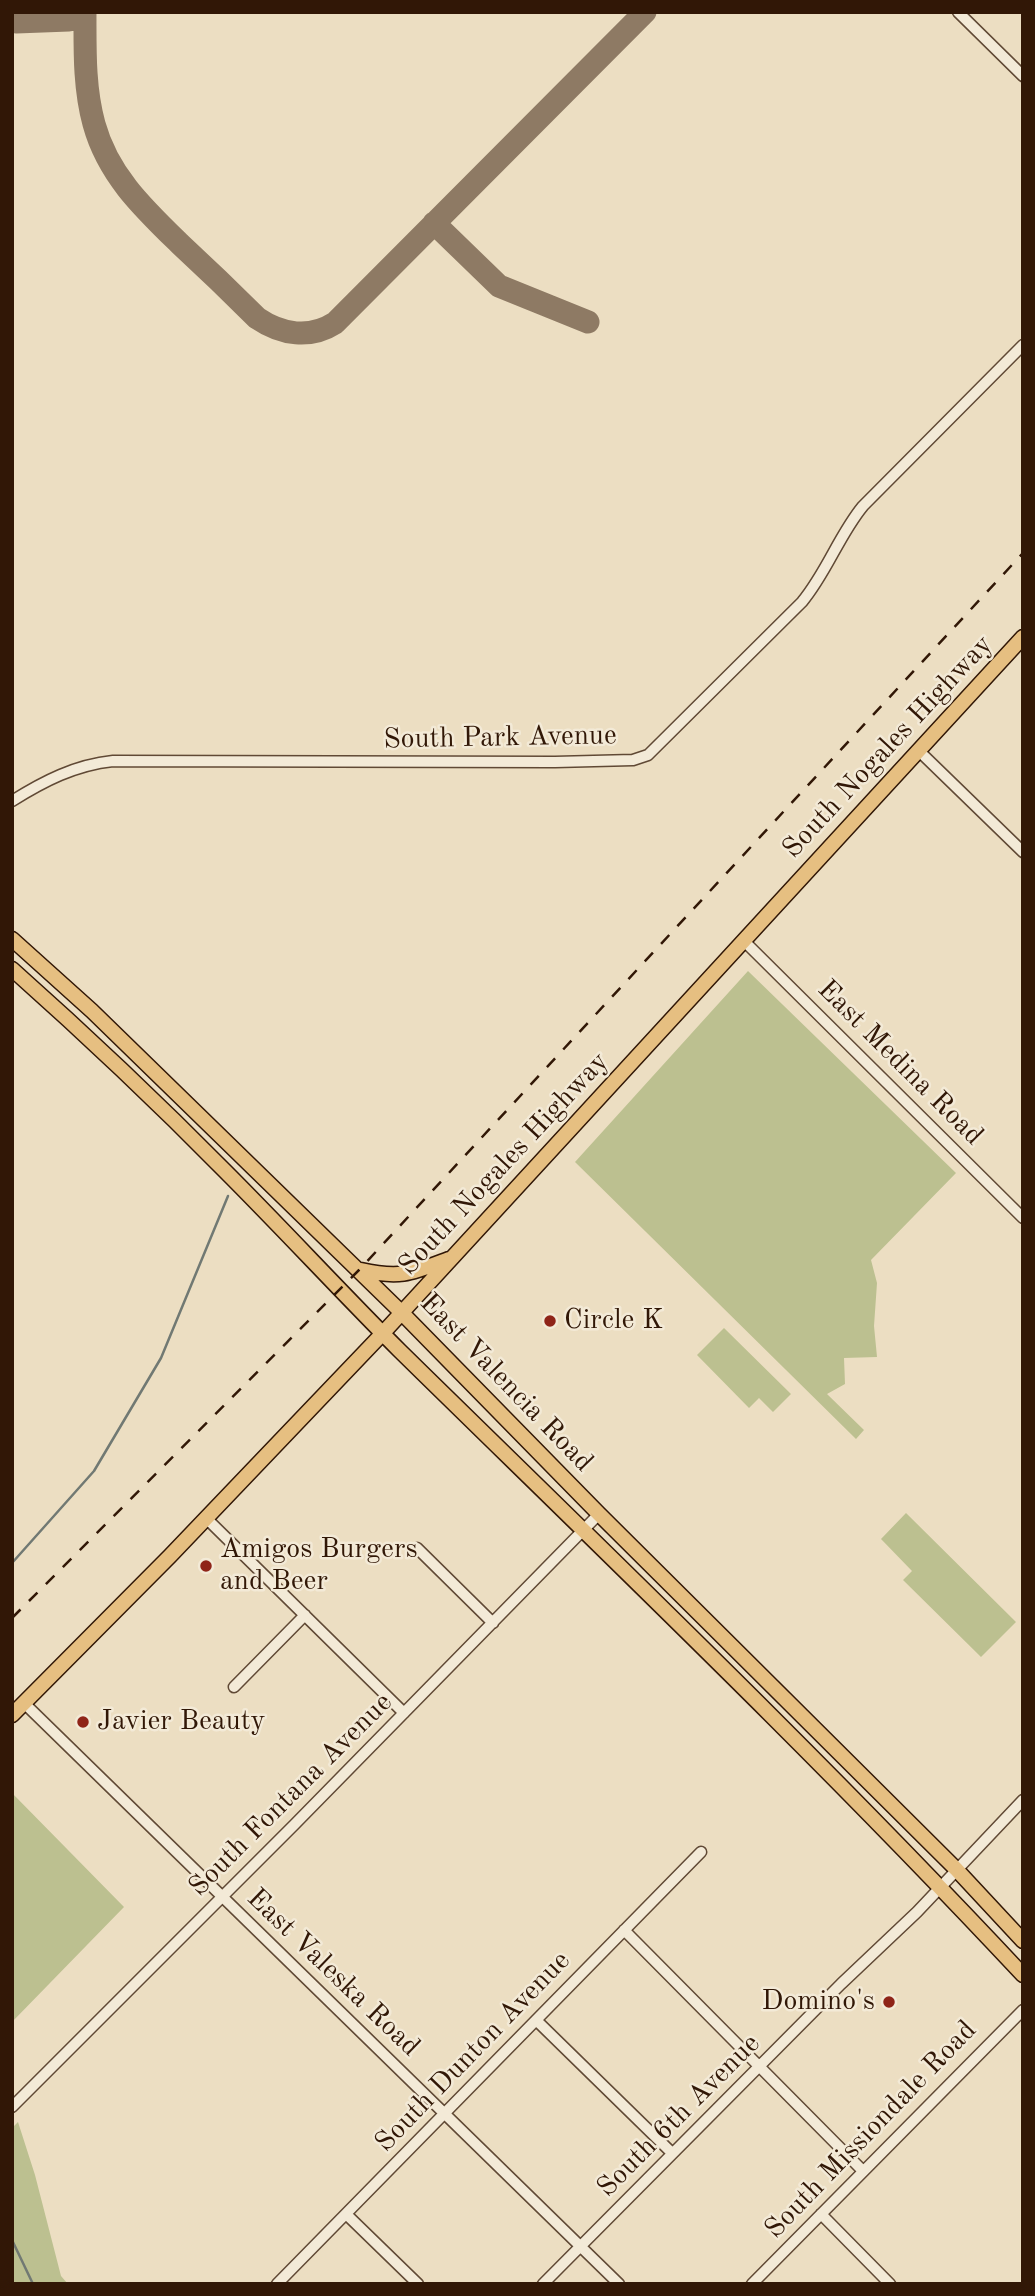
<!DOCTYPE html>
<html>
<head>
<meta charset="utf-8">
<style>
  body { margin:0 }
  #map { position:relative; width:1035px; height:2296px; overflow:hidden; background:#ecdec2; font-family:"Old Standard TT",serif }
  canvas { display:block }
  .frame { position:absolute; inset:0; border:14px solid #311706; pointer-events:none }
</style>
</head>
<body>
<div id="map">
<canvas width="1035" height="2296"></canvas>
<div class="frame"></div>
</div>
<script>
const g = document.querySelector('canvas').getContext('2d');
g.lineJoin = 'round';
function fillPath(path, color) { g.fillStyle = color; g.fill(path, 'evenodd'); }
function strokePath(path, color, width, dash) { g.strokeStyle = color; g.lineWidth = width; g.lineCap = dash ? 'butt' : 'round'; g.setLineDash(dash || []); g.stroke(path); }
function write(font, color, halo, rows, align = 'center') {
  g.font = font + ' "Old Standard TT",serif'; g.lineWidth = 5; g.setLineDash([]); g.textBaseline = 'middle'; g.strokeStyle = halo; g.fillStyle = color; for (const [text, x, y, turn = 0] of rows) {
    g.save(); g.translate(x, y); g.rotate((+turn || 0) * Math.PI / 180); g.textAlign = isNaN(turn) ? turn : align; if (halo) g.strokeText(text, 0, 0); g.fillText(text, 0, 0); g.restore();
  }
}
fillPath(new Path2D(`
  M748,971l208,202 -85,87 6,23 -3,43 3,31 -33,1 1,26 -18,10 37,36 -8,9 -281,-277z
  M724,1328l67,66 -18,18 -14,-14 -10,10 -52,-53z
  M906,1513l110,109 -35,35 -78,-77 9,-9 -31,-32z
  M12,1793l112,114 -112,115z
  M18,2122l17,53 26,101 7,8h-56v-156z`), '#bcc090');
strokePath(new Path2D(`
  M12,1563l82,-92 67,-113 67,-162
  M12,2240l21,44`), '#717973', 2.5);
strokePath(new Path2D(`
  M85,12c0,37 -1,76 9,112 14,51 49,84 86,120 26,24 52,49 77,74 25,17 53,21 78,5l310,-311
  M16,22l53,-2 6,-1 6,-7
  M434,223l65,63 89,36`), '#8e7a64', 23);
const minor = new Path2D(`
  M958,12l65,64
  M918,750l105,102
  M12,801c32,-20 63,-36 101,-40l442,1 78,-2 15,-5 154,-153c25,-30 37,-67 61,-96l160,-161
  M744,941l279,277
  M206,1518l198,195
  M417,1548l76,75
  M234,1687l71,-72
  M24,1703l595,581
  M624,1930l239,241
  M536,2020l136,133
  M12,2107l282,-282 305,-311
  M346,2214l72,70
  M821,2214l69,70
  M277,2284l424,-432
  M543,2284l298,-300 76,-72 106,-112
  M752,2284l271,-274`);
const major = new Path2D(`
  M12,939l80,72 309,301 198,202 357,355 67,72
  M12,969c73,65 145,133 213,202 59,59 116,121 175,180 210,206 422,409 623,624
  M361,1270c40,9 51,3 88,-11
  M12,1715l158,-159 213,-223 640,-696`);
strokePath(minor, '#604935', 13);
strokePath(major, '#311706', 17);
strokePath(minor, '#f3ead7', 10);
strokePath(major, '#e6bf81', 14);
strokePath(new Path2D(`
  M12,1618l347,-348 664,-717`), '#311706', 2.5, [12, 12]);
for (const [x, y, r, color] of [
  [550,1321,7,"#8f2418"],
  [206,1566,7,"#8f2418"],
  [83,1722,7,"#8f2418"],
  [889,2002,7,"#8f2418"]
]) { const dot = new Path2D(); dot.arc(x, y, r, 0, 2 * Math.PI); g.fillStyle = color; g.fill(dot); strokePath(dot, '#f3ead7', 2.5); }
write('28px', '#311706', '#f3ead7', [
  ["South Park Avenue",500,738,-1],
  ["South Nogales Highway",888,747,-47],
  ["East Medina Road",900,1063,45],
  ["South Nogales Highway",504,1164,-47],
  ["East Valencia Road",506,1383,46],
  ["South Fontana Avenue",291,1795,-45],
  ["East Valeska Road",333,1973,44],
  ["South Dunton Avenue",473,2052,-46],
  ["South 6th Avenue",679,2116,-45],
  ["South Missiondale Road",871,2130,-46]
]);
write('28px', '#311706', '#f3ead7', [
  ["Circle K",564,1321],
  ["Amigos Burgers",220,1550],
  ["and Beer",220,1582],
  ["Javier Beauty",97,1722],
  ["Domino's",875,2002,"right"]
], 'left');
</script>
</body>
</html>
